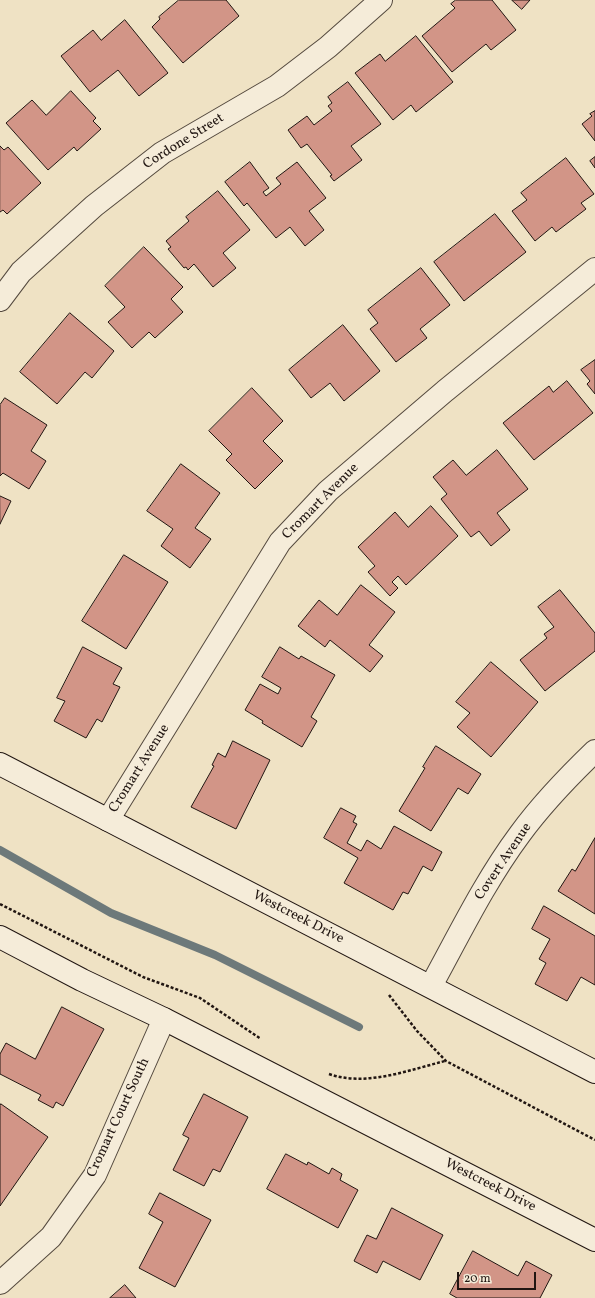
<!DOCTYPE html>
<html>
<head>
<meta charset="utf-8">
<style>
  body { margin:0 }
  #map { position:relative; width:595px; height:1298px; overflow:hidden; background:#efe2c4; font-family:Vollkorn,serif }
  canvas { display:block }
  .scale { position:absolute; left:457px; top:1272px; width:79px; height:18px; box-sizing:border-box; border:2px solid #211612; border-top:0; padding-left:5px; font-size:12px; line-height:14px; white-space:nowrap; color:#211612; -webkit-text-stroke:3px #f5ecd9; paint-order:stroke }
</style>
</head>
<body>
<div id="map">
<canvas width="595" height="1298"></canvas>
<div class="scale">20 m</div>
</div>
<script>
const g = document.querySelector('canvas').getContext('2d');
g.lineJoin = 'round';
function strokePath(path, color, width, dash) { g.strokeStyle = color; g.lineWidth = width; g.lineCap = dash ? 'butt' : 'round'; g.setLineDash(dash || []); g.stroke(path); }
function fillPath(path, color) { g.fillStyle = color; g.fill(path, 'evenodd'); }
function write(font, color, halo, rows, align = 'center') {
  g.font = font + ' Vollkorn,serif'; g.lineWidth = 4; g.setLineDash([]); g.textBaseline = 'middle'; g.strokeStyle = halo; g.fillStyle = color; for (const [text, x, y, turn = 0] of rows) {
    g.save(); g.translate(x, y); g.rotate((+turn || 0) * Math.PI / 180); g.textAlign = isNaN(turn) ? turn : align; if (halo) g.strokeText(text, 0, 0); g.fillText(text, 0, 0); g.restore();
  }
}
strokePath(new Path2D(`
  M0,850l111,63 104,42 144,72`), '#6d797a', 8);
const building = new Path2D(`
  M179,0h47l13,16 -56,47 -31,-36 8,-8 -1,-2z
  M456,0h36l24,30 -25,20 -5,-6 -34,28 -30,-36 33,-28 -4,-4z
  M512,0h18l-8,9z
  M125,20l43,53 -29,23 -21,-26 -28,22 -29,-36 32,-26 8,10z
  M416,36l37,46 -37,30 -5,-7 -18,15 -38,-47 25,-19 5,7z
  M348,82l33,42 -30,22 11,14 -28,21 -4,-5 2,-1 -25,-31 -6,4 -13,-18 19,-14 7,9 18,-14 -4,-5 4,-3 -4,-6z
  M71,91l25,27 -3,3 8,8 -24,22 -3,-4 -26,23 -42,-47 26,-23 14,15z
  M595,111v30l-13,-17 10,-8 -2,-2z
  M0,146l4,4 4,-3 33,36 -34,31 -4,-4 -3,2z
  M595,157v11l-5,-7z
  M566,158l28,36 -13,9 5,6 -30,23 -4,-5 -17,14 -23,-30 15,-11 -6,-7z
  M250,162l19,26 -6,4 3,4 15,-12 -5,-6 21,-16 29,36 -17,13 15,19 -19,16 -15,-19 -14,11 -29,-35 -3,3 -19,-24z
  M218,191l32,39 -27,23 13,15 -23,19 -19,-23 -6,6 -2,-3 -2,1 -16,-19 3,-2 -5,-6 23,-20 -3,-4z
  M495,214l31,38 -62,49 -30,-39z
  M144,247l39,40 -12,12 12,13 -28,26 -6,-6 -17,16 -24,-26 17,-15 -20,-21z
  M421,268l29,37 -30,24 7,9 -31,24 -26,-33 8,-6 -10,-13z
  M70,313l44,38 -22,27 -7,-6 -28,32 -37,-32z
  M343,325l37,46 -36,30 -14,-18 -19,15 -22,-28z
  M595,360v34l-8,-10 3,-3 -9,-11z
  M567,381l26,32 -59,47 -31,-37 46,-37 4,6z
  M252,388l31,33 -20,20 20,20 -28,28 -29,-29 6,-6 -23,-23z
  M5,398l42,27 -16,26 15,10 -17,28 -26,-16 -3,3v-71z
  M497,450l31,39 -31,24 13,17 -19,16 -12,-15 -8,6 -30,-38 6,-5 -14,-17 20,-17 13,15z
  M181,464l39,29 -25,35 16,11 -21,29 -29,-22 12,-17 -26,-18z
  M0,496l11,5 -11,23z
  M431,506l27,30 -52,49 -8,-9 -6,6 6,6 -8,8 -22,-24 7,-6 -17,-19 37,-35 13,15z
  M124,555l44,27 -42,67 -44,-28z
  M361,585l34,27 -26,33 14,11 -13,16 -40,-32 -5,7 -27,-21 21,-26 18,15z
  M560,590l35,43v18l-50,40 -25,-31 27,-22 -3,-4 10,-7 -16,-20z
  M83,647l39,21 -9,16 7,3 -18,35 -5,-3 -11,19 -32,-17 11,-20 -8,-3z
  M280,647l19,12 2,-3 34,19 -24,42 6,4 -15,26 -40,-24 1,-2 -18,-11 15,-26 18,10 3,-6 -19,-11z
  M491,662l47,40 -47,55 -34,-30 13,-14 -14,-11z
  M233,741l37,19 -34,69 -45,-22 23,-41 -2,-1 6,-12 7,4z
  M436,746l45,28 -13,20 -10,-6 -27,43 -32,-20 26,-43 -2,-1z
  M341,808l15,8 -3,6 4,2 -10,19 14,8 6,-11 14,9 13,-23 48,26 -10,19 -9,-5 -15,28 -5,-2 -10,18 -49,-27 14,-25 -34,-20z
  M595,838v76l-37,-23 14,-22 3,2z
  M544,906l51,30v49l-14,-8 -14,24 -32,-17 11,-21 -7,-4 11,-20 -18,-10z
  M62,1007l42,22 -41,77 -7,-4 -3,6 -15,-8 3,-5 -41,-21v-20l6,-11 29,16z
  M204,1094l44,23 -28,55 -7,-3 -9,17 -31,-16 16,-32 -6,-3z
  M1,1104l47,33 -48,69v-100z
  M286,1154l21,11 1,-3 21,12 3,-6 10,6 -2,6 18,10 -20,38 -71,-39z
  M160,1193l51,27 -36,67 -36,-19 24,-46 -14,-8z
  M392,1208l51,27 -23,45 -37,-19 -6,12 -23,-12 13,-26 9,4z
  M473,1251l45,25 8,-15 26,14 -12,23h-83l-7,-4z
  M125,1285l11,13h-26z`);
fillPath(building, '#d29587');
strokePath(building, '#211612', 1);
const street = new Path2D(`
  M0,300l21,-28 73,-66 68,-53 115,-67 51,-39 53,-47
  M108,820l172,-278 48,-51 117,-100 150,-122
  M431,986c28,-51 54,-105 89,-152 22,-30 49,-58 75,-83
  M0,1283l51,-46 44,-62 69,-156`);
const secondary = new Path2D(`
  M0,764l595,308
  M0,937l82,43 82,39 431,221`);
strokePath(street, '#54493e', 24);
strokePath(secondary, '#211612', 24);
strokePath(new Path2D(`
  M0,904l143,73 57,21 61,41
  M389,995l28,36 29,30 149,79
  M329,1074c37,13 80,-4 116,-13`), '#211612', 2.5, [3, 2]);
strokePath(street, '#f5ecd9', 22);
strokePath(secondary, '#f5ecd9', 22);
write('14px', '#211612', '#f5ecd9', [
  ["Cordone Street",184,142,-32],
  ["Cromart Avenue",321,502,-45],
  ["Cromart Avenue",140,769,-58],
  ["Covert Avenue",504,862,-56],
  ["Westcreek Drive",298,918,27],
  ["Cromart Court South",119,1118,-65],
  ["Westcreek Drive",490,1186,27]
]);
</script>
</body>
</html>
